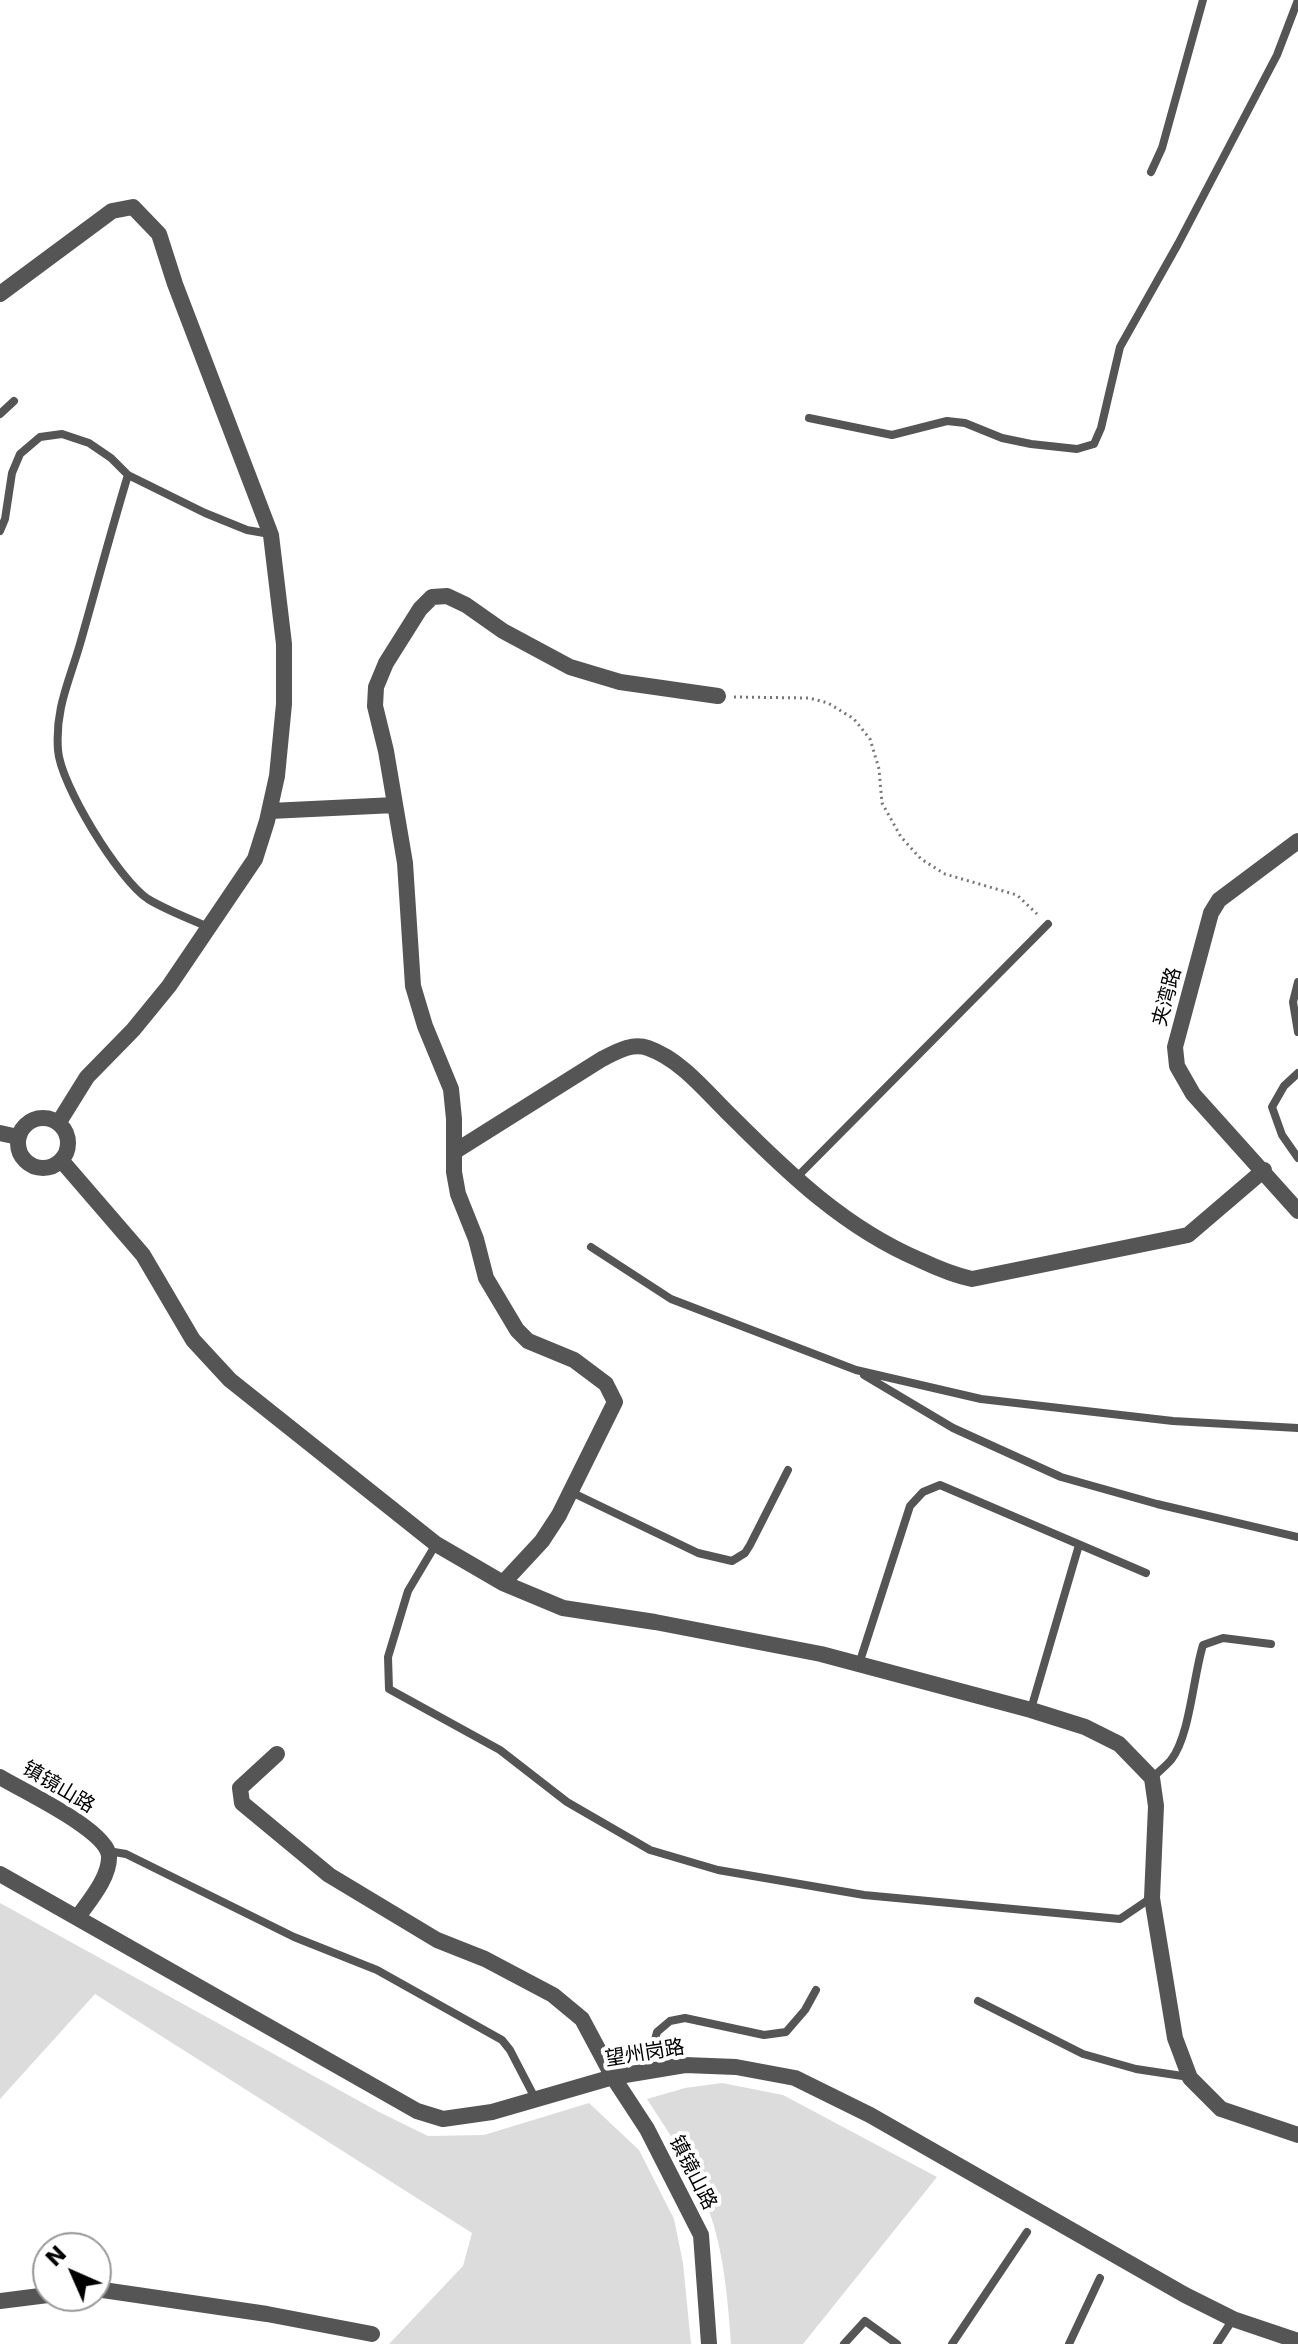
<!DOCTYPE html>
<html>
<head>
<meta charset="utf-8">
<style>
  body { margin:0 }
  #map { position:relative; width:1298px; height:2344px; overflow:hidden; background:#fff; font-family:"DejaVu Sans",sans-serif }
  canvas { display:block }
  .north { position:absolute; left:32px; top:2232px; width:80px; height:80px; box-sizing:border-box; background:#fff; border:2px solid #999; border-radius:50%; rotate:315deg; font-size:22px; font-weight:700; line-height:32px; text-align:center; color:#000 }
  .north::after { content:''; display:block; margin:auto; width:28px; height:36px; background:#000; clip-path:polygon(50% 0,100% 100%,50% 72%,0 100%) }
</style>
</head>
<body>
<div id="map">
<canvas width="1298" height="2344"></canvas>
<div class="north">N</div>
</div>
<script>
const g = document.querySelector('canvas').getContext('2d');
g.lineJoin = 'round';
function fillPath(path, color) { g.fillStyle = color; g.fill(path, 'evenodd'); }
function strokePath(path, color, width, dash) { g.strokeStyle = color; g.lineWidth = width; g.lineCap = dash ? 'butt' : 'round'; g.setLineDash(dash || []); g.stroke(path); }
function write(font, color, halo, rows, align = 'center') {
  g.font = font + ' "DejaVu Sans","Noto Sans SC",sans-serif'; g.lineWidth = 8; g.setLineDash([]); g.textBaseline = 'middle'; g.strokeStyle = halo; g.fillStyle = color; for (const [text, x, y, turn = 0] of rows) {
    g.save(); g.translate(x, y); g.rotate((+turn || 0) * Math.PI / 180); g.textAlign = isNaN(turn) ? turn : align; if (halo) g.strokeText(text, 0, 0); g.fillText(text, 0, 0); g.restore();
  }
}
fillPath(new Path2D(`
  M0,1903l379,209 49,24 56,-1 105,-32 50,47 35,69 9,44 8,81h-302l74,-78 9,-33 -377,-239 -95,105z
  M722,2083l61,12 154,82 -134,167h-72c-3,-39 -6,-80 -17,-118 -13,-46 -41,-87 -67,-127l38,-11z`), '#dcdcdc');
strokePath(new Path2D(`
  M734,697l75,1 19,5 26,16 16,20 9,30 3,34 19,34 20,22 24,15 72,21 20,19`), '#777', 3, [2, 4]);
strokePath(new Path2D(`
  M1151,172l11,-24 41,-148
  M0,414l14,-13
  M809,418l83,17 55,-14 18,2 37,15 29,6 46,5 17,-5 7,-16 19,-81 58,-103 99,-189 21,-55
  M128,475c-17,56 -32,113 -48,169 -11,38 -25,65 -22,106 2,34 61,130 90,149 18,11 40,19 60,28
  M0,531l5,-12 7,-46 8,-19 20,-17 22,-3 27,9 22,15 17,17 77,38 42,17 23,4
  M1298,982l-5,20 5,30
  M1298,1073l-14,13 -12,21 10,28 16,23
  M795,1179l253,-255
  M591,1247l80,52 185,71 125,29 192,22 125,7
  M864,1375l89,53 108,49 96,27 141,33
  M571,1492l127,61 34,8 13,-8 5,-8 38,-75
  M436,1544l-28,47 -20,66 1,32 111,61 67,52 83,48 68,20 146,25 256,24 31,-21
  M859,1664l51,-158 13,-14 17,-7 206,88
  M1031,1709l48,-164
  M1152,1778c6,-6 13,-11 19,-18 19,-24 22,-83 32,-115l20,-7 48,6
  M108,1851l18,3 168,83 83,33 125,70 8,10 26,50
  M978,2001l105,53 53,15 53,8
  M647,2071l10,-39 13,-11 15,-3 79,17 22,-3 19,-22 11,-20
  M844,2344l21,-23 32,23
  M952,2344l75,-112
  M1069,2344l31,-66
  M1217,2344l16,-25`), '#555', 8);
strokePath(new Path2D(`
  M0,294l112,-83 21,-4 26,27 16,50 96,251 13,109v60l-7,72 -10,45 -12,38 -86,127 -36,44 -46,47 -28,45
  M270,811l125,-6
  M18 1143a25 25 0 1 1 50 0a25 25 0 1 1-50 0Z
  M0,1133l18,4
  M454,1152l148,-93c14,-7 30,-17 46,-11 34,12 59,45 84,69 57,57 113,111 188,143 17,8 33,15 52,19l216,-44 76,-65
  M61,1160l82,95 50,85 37,40 206,164 67,39 60,25 92,14 166,32 210,56 54,17 34,17 33,34 4,28 -4,92 23,140 15,40 31,31 77,26
  M503,1583l39,-42 17,-26 56,-113 -9,-18 -32,-24 -46,-19 -11,-11 -31,-52 -10,-39 -18,-45 -4,-22v-53l-3,-30 -26,-63 -12,-40 -8,-123 -19,-112 -11,-45 1,-19 10,-24 34,-54 12,-12 15,-1 19,9 37,26 67,36 50,15 98,14
  M277,1754l-37,34 2,15 87,72 108,65 48,19 68,36 29,24 31,58
  M96,2289l171,25 105,20
  M0,2301l48,-6`), '#555', 16);
strokePath(new Path2D(`
  M1298,841l-79,59 -8,13 -36,134 2,19 16,28 105,117
  M0,1777c23,14 107,53 109,79 1,21 -20,45 -31,61
  M0,1874l417,237 26,8 49,-7 121,-35 72,-12 51,2 59,11 75,37 315,180 48,24 65,22
  M613,2077l34,52 54,106 8,109`), '#555', 16);
write('20px', '#000', '#fff', [
  ["夹湾路",1168,997,-75],
  ["镇镜山路",58,1788,31],
  ["望州岗路",645,2054,-9],
  ["镇镜山路",692,2173,63]
]);
</script>
</body>
</html>
